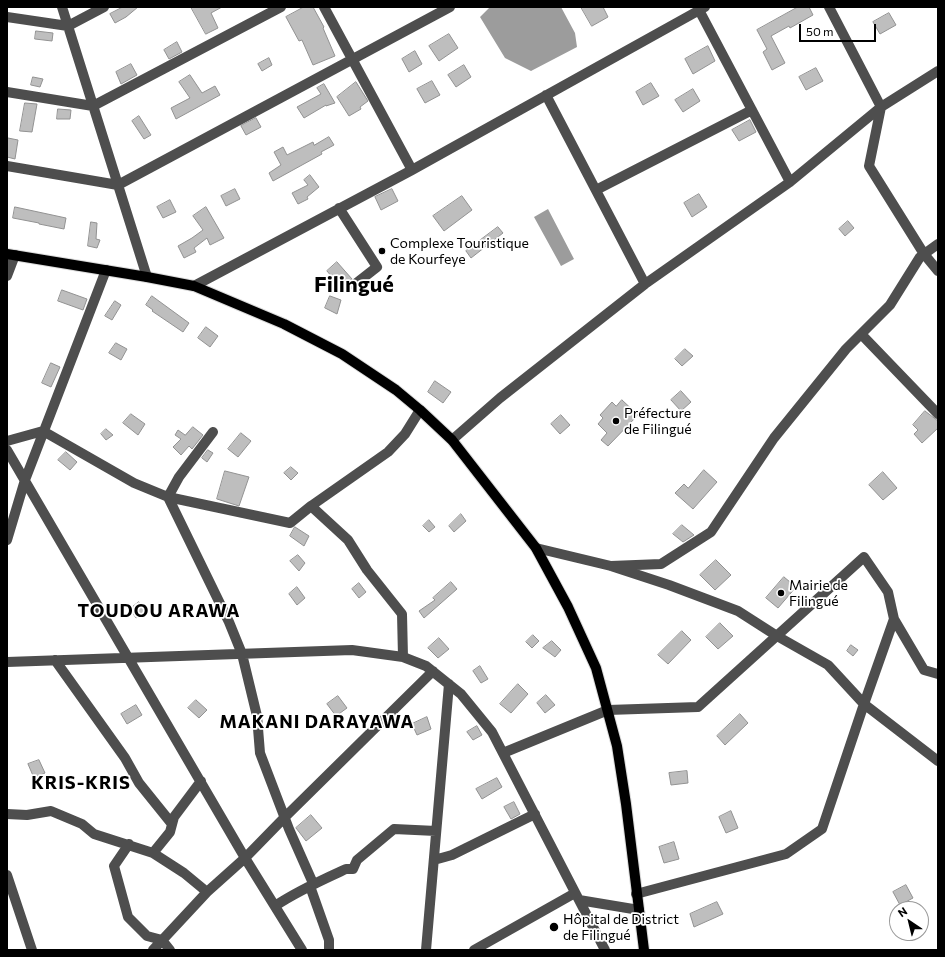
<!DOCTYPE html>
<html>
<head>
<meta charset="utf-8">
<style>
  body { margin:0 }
  #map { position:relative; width:945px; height:957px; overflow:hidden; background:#fff; font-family:Commissioner,sans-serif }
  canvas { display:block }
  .frame { position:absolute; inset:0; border:8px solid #000; pointer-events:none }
  .north { position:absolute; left:889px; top:901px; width:40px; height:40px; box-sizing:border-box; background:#fff; border:1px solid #999; border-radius:50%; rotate:325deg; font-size:11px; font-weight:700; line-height:16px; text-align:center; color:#000 }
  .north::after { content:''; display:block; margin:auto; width:14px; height:18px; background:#000; clip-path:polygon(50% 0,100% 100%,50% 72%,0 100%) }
  .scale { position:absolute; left:799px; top:24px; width:77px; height:18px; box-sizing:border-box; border:2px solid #000; border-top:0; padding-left:5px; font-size:12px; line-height:14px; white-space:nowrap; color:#000; -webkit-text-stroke:3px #fff; paint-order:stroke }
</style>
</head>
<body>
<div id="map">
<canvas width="945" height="957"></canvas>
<div class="frame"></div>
<div class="north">N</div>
<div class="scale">50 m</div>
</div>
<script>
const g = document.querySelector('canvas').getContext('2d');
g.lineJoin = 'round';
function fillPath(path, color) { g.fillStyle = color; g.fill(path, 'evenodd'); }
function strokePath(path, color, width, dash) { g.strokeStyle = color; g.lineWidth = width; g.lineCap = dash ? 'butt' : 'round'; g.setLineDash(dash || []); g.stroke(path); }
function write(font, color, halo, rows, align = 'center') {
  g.font = font + ' Commissioner,sans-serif'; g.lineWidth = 3.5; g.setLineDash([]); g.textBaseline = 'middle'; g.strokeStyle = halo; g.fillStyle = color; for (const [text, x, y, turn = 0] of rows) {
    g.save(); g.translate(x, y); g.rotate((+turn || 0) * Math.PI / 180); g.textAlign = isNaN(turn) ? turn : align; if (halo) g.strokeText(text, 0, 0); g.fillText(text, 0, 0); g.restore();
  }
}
fillPath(new Path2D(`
  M490,7h71l14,26 2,14 -46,24 -26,-13 -25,-41z
  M548,209l26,50 -13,7 -27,-49z`), '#9c9c9c');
const building = new Path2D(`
  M123,7h15l-12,10 -11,6 -5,-9z
  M191,7h31l-11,6 7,15 -12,6z
  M304,7h9l11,20 -1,1 12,28 -22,9 -11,-25 -3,1 -13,-24z
  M581,7h22l5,10 -16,9z
  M798,7h11l4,8 -23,13 -1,-2 -18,10 14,27 -13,7 -9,-18 4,-3 -10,-19z
  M889,13l7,12 -16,9 -7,-12z
  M36,31l17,2 -1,8 -17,-2z
  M449,34l9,14 -19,13 -10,-15z
  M177,42l5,10 -13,7 -5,-9z
  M708,46l7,15 -22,13 -8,-15z
  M415,51l7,13 -13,8 -7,-13z
  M269,58l3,7 -10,6 -4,-7z
  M131,64l6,11 -16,9 -5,-12z
  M464,65l7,12 -15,10 -8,-12z
  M816,68l7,13 -17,9 -7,-13z
  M190,75l12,18 13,-7 5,9 -44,24 -5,-11 19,-10 -11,-16z
  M33,77l10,2 -3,8 -9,-2z
  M432,81l8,14 -15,8 -8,-14z
  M356,82l12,19 -8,6 1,2 -12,7 -12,-19z
  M651,83l8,13 -16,9 -7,-13z
  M324,84l11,19 -9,3v-1l-22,13 -7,-11 24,-13 -4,-6z
  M693,89l7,12 -17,11 -8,-12z
  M25,103l12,1 -5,28 -12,-1z
  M58,109l13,1 -1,9h-13z
  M139,116l12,19 -7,4 -12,-18z
  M256,118l5,9 -15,8 -5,-9z
  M750,120l6,12 -17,9 -7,-11z
  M329,137l5,8 -13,7 1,2 -49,27 -4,-8 12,-8 -7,-13 9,-5 4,8 26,-13 1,3z
  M8,138l10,2 -3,19 -8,-2z
  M310,175l9,12 -12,10 1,2 -10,5 -6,-11 16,-8 -4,-5z
  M235,189l5,10 -14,7 -5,-10z
  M392,189l6,12 -17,9 -6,-13z
  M699,194l8,13 -15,10 -8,-14z
  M462,196l10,14 -28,21 -11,-15z
  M170,200l6,12 -13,6 -6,-11z
  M15,207l51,11 -2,11 -25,-5v-1l-26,-5z
  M206,207l18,31 -14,7 -3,-7 -13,10 2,4 -12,6 -6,-12 14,-8 11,-8 -10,-14z
  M848,221l6,7 -9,8 -6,-7z
  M91,222l6,1 -1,16 4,1 -3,8 -9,-2z
  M498,227l5,6 -32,25 -5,-7z
  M337,262l15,17 -11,9 -14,-17z
  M62,290l25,9 -4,11 -25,-9z
  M152,296l37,27 -6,9 -31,-21 1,-1 -7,-5z
  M330,296l11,4 -4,14 -12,-6z
  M115,301l6,4 -9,15 -7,-4z
  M206,327l12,9 -8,11 -12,-9z
  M116,343l11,6 -6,11 -12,-7z
  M685,349l8,7 -11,10 -7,-7z
  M51,363l9,4 -9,20 -9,-4z
  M435,381l16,11 -8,11 -15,-11z
  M681,391l10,11 -10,9 -10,-11z
  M622,400l16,15 -30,31 -7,-6 6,-7 -9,-9 5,-6 -3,-3 12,-13 4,4z
  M925,411l13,10v7l-16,15 -8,-9 4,-4 -5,-5z
  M131,414l14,10 -7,11 -15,-12z
  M561,415l9,10 -10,9 -9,-10z
  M193,427l10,8 -11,14 -3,-3 -8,9 -8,-8 8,-8 -6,-4 3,-5 7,5z
  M106,429l7,6 -7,5 -5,-6z
  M241,433l10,8 -13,16 -10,-8z
  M208,450l5,3 -6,9 -5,-4z
  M66,452l11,10 -7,8 -12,-10z
  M291,467l7,6 -7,7 -7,-7z
  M704,470l13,12 -24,27 -18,-16 9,-9 4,4z
  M225,471l24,6 -10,29 -22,-7z
  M883,472l14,16 -14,12 -14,-15z
  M461,514l5,7 -12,11 -5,-6z
  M429,520l6,7 -6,5 -6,-6z
  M682,525l12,10 -11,7 -10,-8z
  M295,527l14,9 -5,10 -14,-10z
  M298,555l7,8 -6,8 -9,-10z
  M716,560l15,15 -16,15 -15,-15z
  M784,577l12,10 -18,21 -12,-10z
  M451,582l6,7 -33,29 -5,-7 16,-11 -2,-2z
  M359,583l7,9 -7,6 -7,-9z
  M297,587l8,11 -8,7 -8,-11z
  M139,602l7,9 -10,7 -6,-9z
  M720,623l13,13 -15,13 -12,-12z
  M682,631l9,9 -23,24 -10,-9z
  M533,635l6,6 -7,7 -6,-6z
  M439,638l10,11 -11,9 -10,-10z
  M552,641l9,9 -6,7 -12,-9z
  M851,645l7,5 -5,6 -6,-5z
  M480,666l8,13 -7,4 -8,-12z
  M518,684l10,10 -17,19 -11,-9z
  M546,695l9,10 -10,8 -8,-10z
  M338,696l9,12 -11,8 -9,-12z
  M196,700l11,10 -8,8 -11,-10z
  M136,705l6,10 -15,9 -6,-10z
  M740,714l8,9 -23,22 -8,-9z
  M427,717l4,12 -14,6 -5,-11z
  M477,726l5,9 -9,5 -6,-8z
  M39,760l6,13 -11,5 -6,-14z
  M687,771l1,12 -17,2 -2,-12z
  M497,778l5,9 -20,12 -6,-10z
  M514,802l6,12 -9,5 -7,-12z
  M731,811l7,17 -12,5 -7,-16z
  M311,815l11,13 -16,13 -10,-13z
  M674,842l5,17 -15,4 -5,-16z
  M906,885l7,13 -13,7 -7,-13z
  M717,902l6,12 -29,13 -4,-13z`);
fillPath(building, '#bebebe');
strokePath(building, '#929292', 1);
const major = new Path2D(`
  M7,254l140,23 47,9 90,38 58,30 54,36 24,20 32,30 84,108 32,59 28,61 21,78 9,58 18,146`);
strokePath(major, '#dbdbdb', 12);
strokePath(new Path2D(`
  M62,7l85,270
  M324,7l88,163
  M829,7l52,100 -12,59 55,88 14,17
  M699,10l91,172
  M7,17l61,9 36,-19
  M7,92l86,14 188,-99
  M546,95l99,189
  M7,166l111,19 332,-178
  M596,190l156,-80
  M339,208l38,59 -23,18
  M7,276l8,-21
  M194,286l218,-116 293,-163
  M861,334l77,80
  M213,432l-34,45 -11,20 61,125 13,32 15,62 3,37 29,76 23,52 -1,8 18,51v10
  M452,440l48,-42 145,-114 145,-102 91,-75 57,-36
  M7,441l36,-10 91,52 34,14 122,26 21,-17 37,34 19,30 35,44 1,43
  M7,450l238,408 57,92
  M311,506l77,-54 17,-18 15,-24
  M7,540l18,-60 81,-210
  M536,548l75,18 58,19 69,26 39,25 51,29 36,39 74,57
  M611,566l50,-2 50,-32 63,-94 72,-89 44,-44 30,-48 18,-13
  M894,619l30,51 14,4
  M55,660l70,98 14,25 33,41
  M7,662l345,-12 51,7 23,9 35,28 31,38 87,168 60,10
  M503,753l105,-43 90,-3 166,-150 24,35 6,27 -30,85 -42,125 -36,25 -150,40
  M7,814l20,1 24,-4 31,13 12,10 59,19 31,20 23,19
  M129,844l-15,22 14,51 19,19 15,4 8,10
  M153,853l17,-21 4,-15 27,-36
  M434,860l18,-5 83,-41
  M7,875l25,75
  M579,900l26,50
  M275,906c22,-15 47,-26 71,-37h7l4,-9 37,-31 42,2
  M153,950l54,-58 38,-34 40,-41 148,-146
  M426,950l23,-266
  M474,950l101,-57`), '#4e4e4e', 10);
strokePath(major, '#000', 10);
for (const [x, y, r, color] of [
  [382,251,4,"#000"],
  [616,421,4,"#000"],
  [781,593,4,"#000"],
  [554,927,5,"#000"]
]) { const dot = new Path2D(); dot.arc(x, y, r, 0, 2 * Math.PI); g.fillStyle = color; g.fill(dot); strokePath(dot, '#fff', 1.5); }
write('14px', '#000', '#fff', [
  ["Complexe Touristique",390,243],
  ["de Kourfeye",390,259],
  ["Préfecture",624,413],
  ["de Filingué",624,429],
  ["Mairie de",789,585],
  ["Filingué",789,601],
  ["Hôpital de District",563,919],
  ["de Filingué",563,935]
], 'left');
g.letterSpacing = '1px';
write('bold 18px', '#000', '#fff', [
  ["TOUDOU ARAWA",159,611],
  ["MAKANI DARAYAWA",317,722],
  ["KRIS-KRIS",81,783]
]);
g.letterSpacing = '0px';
write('bold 22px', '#000', '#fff', [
  ["Filingué",354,285]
]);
</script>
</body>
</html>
